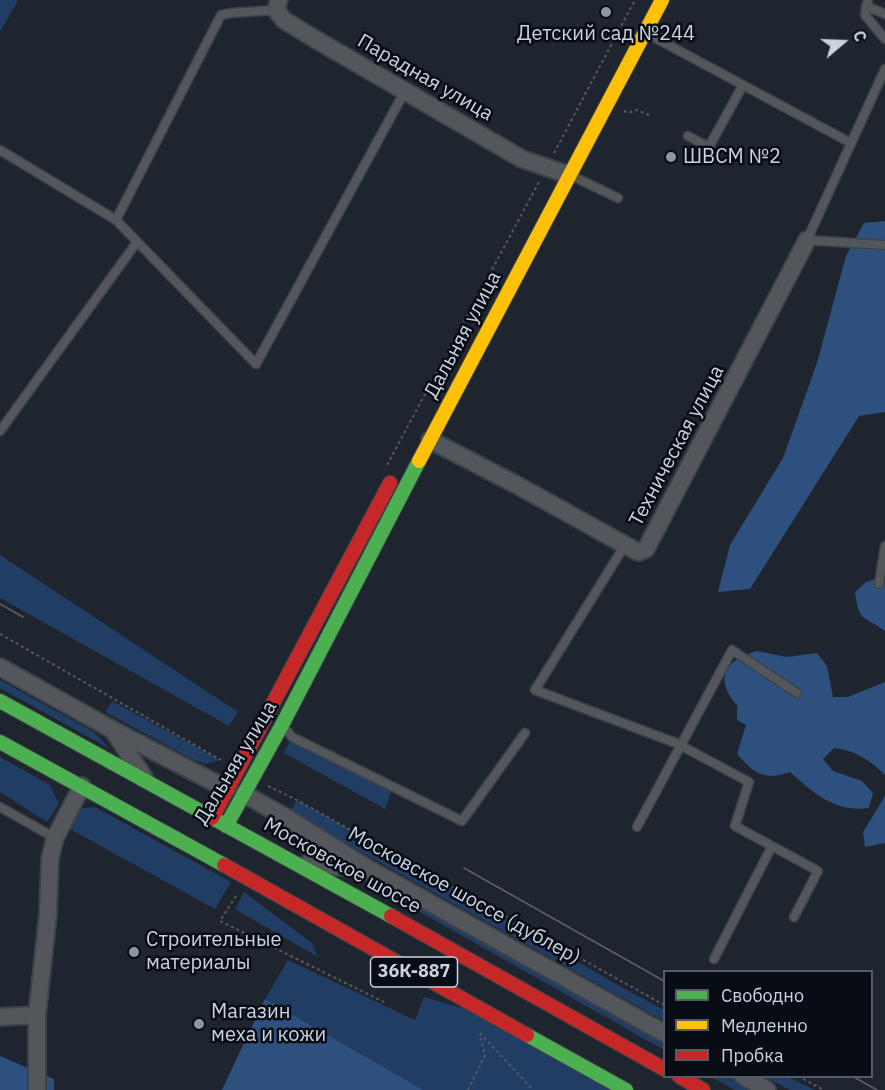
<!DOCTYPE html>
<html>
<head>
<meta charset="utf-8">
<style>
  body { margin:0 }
  #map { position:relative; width:885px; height:1090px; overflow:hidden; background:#1f252f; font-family:"IBM Plex Sans",sans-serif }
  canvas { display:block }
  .legend { position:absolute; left:663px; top:970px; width:210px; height:108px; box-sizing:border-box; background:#080d15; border:2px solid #565c66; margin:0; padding:8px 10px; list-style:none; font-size:18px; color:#cad3df }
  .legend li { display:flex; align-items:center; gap:12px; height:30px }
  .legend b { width:30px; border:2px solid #565c66 }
  .north { position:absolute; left:813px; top:12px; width:60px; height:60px; -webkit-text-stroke:4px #080d15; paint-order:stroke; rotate:71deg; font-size:16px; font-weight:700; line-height:24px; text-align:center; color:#cad3df }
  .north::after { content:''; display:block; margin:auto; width:21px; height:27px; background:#cad3df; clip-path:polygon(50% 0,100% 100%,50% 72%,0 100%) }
</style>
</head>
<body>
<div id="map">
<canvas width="885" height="1090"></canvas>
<ul class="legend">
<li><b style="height:8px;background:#4caf50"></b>Свободно</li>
<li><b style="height:8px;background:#ffc107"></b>Медленно</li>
<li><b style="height:8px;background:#c62828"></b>Пробка</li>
</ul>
<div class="north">С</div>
</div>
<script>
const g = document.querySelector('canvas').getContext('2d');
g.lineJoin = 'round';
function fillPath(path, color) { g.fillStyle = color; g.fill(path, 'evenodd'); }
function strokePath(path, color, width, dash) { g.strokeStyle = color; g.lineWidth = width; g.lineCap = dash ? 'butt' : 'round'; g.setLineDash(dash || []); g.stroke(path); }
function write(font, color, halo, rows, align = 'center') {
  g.font = font + ' "IBM Plex Sans",sans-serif'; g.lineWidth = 5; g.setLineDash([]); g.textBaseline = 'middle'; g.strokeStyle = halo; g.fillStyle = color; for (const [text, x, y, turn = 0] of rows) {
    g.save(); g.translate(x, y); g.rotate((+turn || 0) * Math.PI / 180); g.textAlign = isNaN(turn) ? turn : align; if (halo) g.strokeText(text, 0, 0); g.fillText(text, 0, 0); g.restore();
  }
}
fillPath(new Path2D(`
  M0,0h18l-18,32z
  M0,555l238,157 -9,14 -229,-128z
  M0,680l94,52 16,17 -110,-61z
  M112,701l108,59 -14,4 -12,-4 -89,-48z
  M292,737l99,55 -6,17 -101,-56z
  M0,757l50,28 9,19 -12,18 -47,-30z
  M297,800l146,82 171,101 50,27v11l-362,-202 -11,-8z
  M95,807l136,75 -16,27 -147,-81 4,-14 12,-6z
  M353,874l16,2 295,163v11z
  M244,892l68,51 6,14 -83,-48z
  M288,960l127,60 9,-23 75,22 127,71h-404l43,-91z
  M711,1077h21l24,13h-21z
  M765,1077h23l26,13h-24z`), '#213d63');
fillPath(new Path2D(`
  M885,221v191l-26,4 -109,173 -32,3 12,-47 53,-87 34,-95 29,-107 18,-33z
  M885,573v58c-21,-16 -26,-7 -30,-39l11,-10 15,-5z
  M757,651l30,6 30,-4 10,13 6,31h15l37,-15v93c-15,-15 -30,-25 -51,-27l-11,11 10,12 29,10 11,12 -4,15c-33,5 -56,-15 -79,-36 -26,9 -35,2 -53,-18l9,-29 -9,-5v-15c-24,-26 -11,-46 20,-54z
  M885,796v47l-20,4 -2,-15z
  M265,999l158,91h-201z
  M0,1056l54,23v11h-54z`), '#2d507f');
const lane = new Path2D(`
  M868,0l-3,15 20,24
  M866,6l19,8
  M276,10l-46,3 -9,2 -105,205 140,144 149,-273
  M646,33l205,110
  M885,69l-78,171 78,5
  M688,136l21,11 34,-62
  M0,150l116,70
  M570,175l48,23
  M0,431l137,-189
  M625,545l-90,145 141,53 73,39 -14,44 83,45 -24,46
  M879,584l6,-38
  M283,726l9,11 170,84 63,-88
  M0,807l55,31
  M637,827l95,-177 65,43
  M714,959l58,-113`);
const street = new Path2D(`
  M279,0l-3,10 8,10 31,19 207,120 47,16
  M430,440l85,44 121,67 3,1 7,-3 161,-309
  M0,667l113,63 114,59
  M113,730l32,49
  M244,794l43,24 82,51 295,164
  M307,864l58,5
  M0,1017l37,-2
  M743,1076l24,14
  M37,1090v-75l11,-101 2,-55 5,-21 27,-52`);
const fast = new Path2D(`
  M0,701l391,215
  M0,742l224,123
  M226,826l56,-101 137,-264
  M527,1035l99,55`);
const slow = new Path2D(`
  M419,461l243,-461`);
const jam = new Path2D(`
  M212,818l178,-335
  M224,865l303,170
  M391,916l273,153
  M679,1076l24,14`);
strokePath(lane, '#3c4249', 11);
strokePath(street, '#3c4249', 20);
strokePath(fast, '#3c4249', 16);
strokePath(slow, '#3c4249', 16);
strokePath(jam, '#3c4249', 16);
strokePath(new Path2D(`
  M624,111l4,2 9,-3 12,5
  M554,153l81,-153
  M387,465l152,-283
  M0,634l221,126
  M268,786l29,14 367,205
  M236,896l-16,25 164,81
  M480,1033l53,57
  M798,1076l26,14
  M468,1090l17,-35 -5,-21`), '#565a5f', 2, [3, 3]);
strokePath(lane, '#53565a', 8);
strokePath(street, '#53565a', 16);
strokePath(fast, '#4caf50', 14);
strokePath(slow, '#ffc107', 14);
strokePath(jam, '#c62828', 14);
strokePath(new Path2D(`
  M0,604l23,13
  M464,868l200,113
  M852,1076l25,14`), '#5d6166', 1.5);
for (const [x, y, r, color] of [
  [606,12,6,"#8e96a1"],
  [671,157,6,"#8e96a1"],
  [134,952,6,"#8e96a1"],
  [199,1024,6,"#8e96a1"]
]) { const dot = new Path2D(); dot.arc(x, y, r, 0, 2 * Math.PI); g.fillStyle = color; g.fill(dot); strokePath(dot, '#080d15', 2); }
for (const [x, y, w] of [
  [414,972,87]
]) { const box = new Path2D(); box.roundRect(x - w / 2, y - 15, w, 30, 4.5); g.fillStyle = '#080d15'; g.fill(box); strokePath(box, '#cad3df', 1.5); }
write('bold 18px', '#cad3df', null, [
  ["36К-887",414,972]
]);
write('20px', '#cad3df', '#080d15', [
  ["Детский сад №244",606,34,"center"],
  ["ШВСМ №2",683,157],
  ["Строительные",146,940],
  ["материалы",146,963],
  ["Магазин",211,1012],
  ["меха и кожи",211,1035]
], 'left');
write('20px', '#cad3df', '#080d15', [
  ["Парадная улица",425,78,30],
  ["Дальняя улица",463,335,-62],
  ["Техническая улица",677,446,-62],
  ["Дальняя улица",236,763,-59],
  ["Московское шоссе",342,866,29],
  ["Московское шоссе (дублер)",464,896,29]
]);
</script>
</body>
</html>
